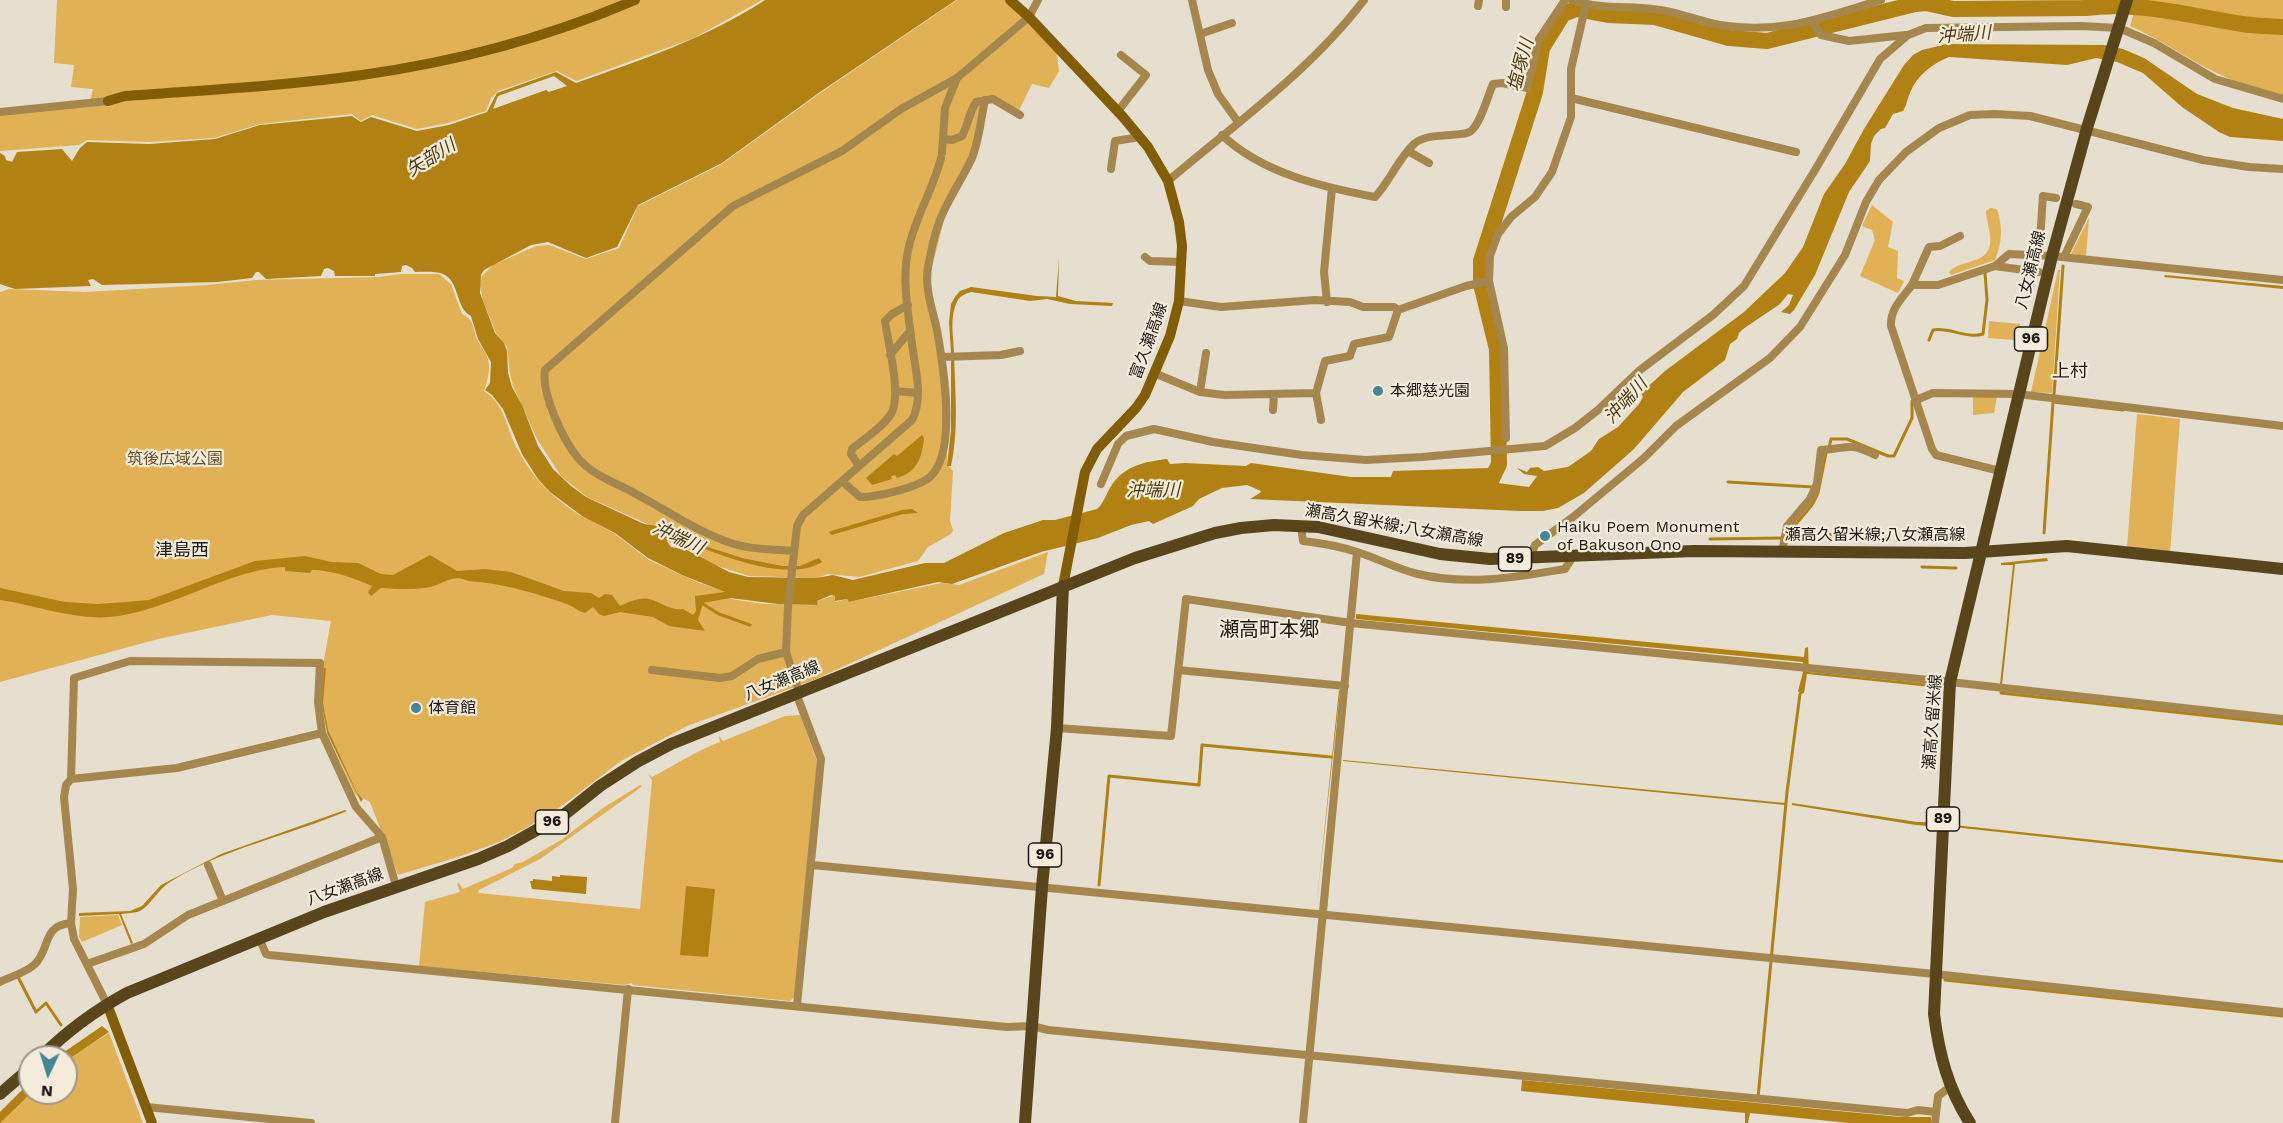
<!DOCTYPE html>
<html>
<head>
<meta charset="utf-8">
<style>
  body { margin:0 }
  #map { position:relative; width:2283px; height:1123px; overflow:hidden; background:#e6dece; font-family:"Work Sans",sans-serif }
  canvas { display:block }
  .north { position:absolute; left:18px; top:1045px; width:60px; height:60px; box-sizing:border-box; background:#f4ebdb; border:2px solid #9e978c; border-radius:50%; rotate:184deg; font-size:16px; font-weight:700; line-height:24px; text-align:center; color:#1d1a15 }
  .north::after { content:''; display:block; margin:auto; width:21px; height:27px; background:#438696; clip-path:polygon(50% 0,100% 100%,50% 72%,0 100%) }
</style>
</head>
<body>
<div id="map">
<canvas width="2283" height="1123"></canvas>
<div class="north">N</div>
</div>
<script>
const g = document.querySelector('canvas').getContext('2d');
g.lineJoin = 'round';
function fillPath(path, color) { g.fillStyle = color; g.fill(path, 'evenodd'); }
function strokePath(path, color, width, dash) { g.strokeStyle = color; g.lineWidth = width; g.lineCap = dash ? 'butt' : 'round'; g.setLineDash(dash || []); g.stroke(path); }
function write(font, color, halo, rows, align = 'center') {
  g.font = font + ' "Work Sans","Noto Sans JP",sans-serif'; g.lineWidth = 4.5; g.setLineDash([]); g.textBaseline = 'middle'; g.strokeStyle = halo; g.fillStyle = color; for (const [text, x, y, turn = 0] of rows) {
    g.save(); g.translate(x, y); g.rotate((+turn || 0) * Math.PI / 180); g.textAlign = isNaN(turn) ? turn : align; if (halo) g.strokeText(text, 0, 0); g.fillText(text, 0, 0); g.restore();
  }
}
fillPath(new Path2D(`
  M57,0h705l-68,38 -118,43 -19,-10 -59,20 -7,7 -5,13 -38,12 -31,6 -45,-14 -11,6 -9,-7 -92,10 -46,14 -65,4 -62,-2 -8,5 -79,6v-36l89,-9 4,-17 -22,-2 3,-22 -20,-2z
  M957,0h49l51,53 2,18 -10,17 -17,-4 -13,26 -25,-15 -6,7 -11,51 -32,63 -13,51 -1,20 16,143v34l6,7 -3,50 3,9 -2,4 -23,13 -10,14 -59,16 -31,-3 -11,4 -68,-2 -38,-12 -23,-14 -18,-7 -18,-17 -65,-29 -26,-21 -24,-37 -24,-53 -3,-13 -3,-26 -11,-14 -13,-32 -3,-16 2,-9 11,-11 43,-19 13,-1 37,14 33,-11 19,-42 84,-42 101,-73z
  M2138,0h145v95c-22,-4 -42,-10 -62,-20 -31,-14 -59,-35 -91,-49z
  M1872,205l21,17 -5,25 10,4 -1,27 7,3 -6,12 -38,-17 15,-36 -3,-10 -10,-4z
  M1990,208l7,1c6,18 5,34 -2,51l-44,15 -2,-3c11,-13 38,-7 41,-28 2,-10 -4,-23 -4,-33z
  M2089,218l-3,38 -15,-2z
  M2058,270h2l-8,123 -21,-1z
  M401,274h38l12,10 11,30c11,5 11,13 14,23 2,6 7,11 10,17 6,12 2,25 -2,37 22,14 22,38 34,59 15,29 36,49 63,66l4,1 30,17 34,26 48,22 26,9 8,8 33,5 55,1 -2,-4 16,-5h2l1,6 11,-3 2,3 93,-19 17,2 89,-33 -4,22 -230,106 -127,46 -66,35 -58,44 -39,24 -25,13 -38,14 -63,19 -28,-73 -15,-8 -27,-59 -7,-36 2,-34 8,-44 -59,-6 -114,24 -158,43v-390l9,-3 76,3 122,-7 49,-5 123,-3z
  M1989,321l31,3 -5,16 -27,-2z
  M1973,396l24,1 -3,16 -21,2z
  M2137,414l43,5 -10,135 -43,-6z
  M800,715l17,46 -22,235 -5,5 -157,-16 -2,-2 -6,2 -206,-19 6,-64 35,-10 -3,-8 2,-1 4,6 49,-21 3,-4 8,-2 38,-22 42,-32 37,-23 2,1 -2,2 -100,71 -61,31 -1,3 162,16 12,-129 -4,-6 4,3c23,-12 44,-26 68,-35l-1,-6 4,5 62,-25z
  M118,915l4,10 -40,17 -3,-5 1,-20z
  M109,1033l34,90h-143v-3l30,-27h36v-33z`), '#e0b155');
fillPath(new Path2D(`
  M765,0h191l-136,92 -98,71 -84,42 -21,42 -31,11 -38,-16 -17,3 -47,25 -3,5 -1,18 15,40 9,10 3,8 1,22 4,14 10,18 16,41 15,23 18,17 15,11 58,27 26,4 11,5 11,9 50,16 40,8h18l19,-8 3,4c-38,23 -109,-11 -147,-24l-8,3 4,6 16,3 42,22 19,5 68,1 17,-3 20,5 72,-17h19l60,-30 39,-13h12l42,-11c7,-6 8,-13 13,-21 13,-22 33,-26 57,-29l3,5 15,-1 61,3 5,-3 100,14h40l2,-6 95,-3 8,-6h8l-6,14v7l31,4 8,-11 -13,-2 -7,-6 10,4 3,-4 8,-1 6,4 24,-4 23,-16 8,-12 19,-12 21,-23 4,-7 -2,-4 24,-22 79,-59 41,-39 18,-26 21,-53 21,-30 19,-35 40,-64 9,-10 9,-5 25,-6 157,1 19,4 21,9 53,36 36,14 50,11v22l-53,-4 -11,-5 -37,-25 -39,-34 -26,-11 -21,-4 -29,7 -118,-8c-17,7 -32,18 -39,36 -3,6 -3,12 -7,18l-10,3 -8,14 -4,1 -7,7 -3,8 -1,17 -21,31 -34,83 -21,35 -4,4 -9,-2 8,-7 4,-10 -5,-1 -8,10 -37,25 -4,4 -2,6 -7,5 -5,16 -42,32 -49,57 -50,44 -26,15 -15,3h-23l-270,-12 10,-6 1,-2 -14,-6 -25,3 -23,11 -6,7 -40,18 -4,-3 -18,4 -33,13 -57,14 -89,32 -14,-2 -89,20 -2,-3 -12,2v-5l-4,-1 -14,6 1,4 -40,-1 -48,-6 -27,5 -5,17 7,11 -36,-5 -16,-9 -33,-5 -16,4 -5,-2 -6,-7 -8,6c-8,-2 -13,-8 -21,-10 -32,-11 -63,-20 -96,-22 -14,-8 -25,3 -38,6 -15,3 -33,2 -49,1l-10,8 -3,-4 4,-6c-18,-8 -40,-16 -60,-16l-2,3 -25,-2v-4c-58,2 -116,45 -176,50 -37,3 -73,-12 -109,-17v-12l65,14 32,2 29,-2 23,-2 106,-39 50,-5 26,6 27,1 23,11 12,1 37,-20 27,16 28,-2 26,3 53,19 27,2 8,5 6,-4 7,1 8,11c9,-4 19,-9 29,-7 13,3 21,12 34,10l10,6 3,-4 -1,-15 30,-4 -43,-17 -34,-17 -33,-25 -33,-17 -32,-24 -12,-13 -16,-25 -19,-45 -11,-14 -7,-5 5,-7 1,-21 -13,-23 -7,-23c-16,-8 -11,-35 -28,-42 -8,-3 -19,-2 -28,-2l-3,-4 -6,-3 -4,1 -1,6 -26,2v2h-40l-1,-5 -6,-3 -4,1 -3,7 -55,3 -7,-7h-3l-4,6 -35,4 -115,3 -9,-6 -5,1 3,6 -76,3 -15,-5v-131l5,3 1,4 6,2 5,-10 45,-3 10,12 8,-13 7,-6 62,2 66,-5 45,-14 92,-9 9,6 10,-5 46,14 32,-6 38,-13 10,-19 59,-21 20,11c65,-23 131,-45 189,-83zM554,76l13,10 -18,6 -3,-2 -53,19 5,-13z
  M1059,258l-1,38 18,5 37,2 -1,3 -42,-2 -23,-5 -17,2 -59,-9c-6,2 -12,4 -14,10 -8,16 -3,36 -3,52 1,36 5,76 -3,112h-4l4,-36v-78l-2,-30 2,-18 4,-7 5,-6 11,-4 66,9 19,1z
  M2165,275l118,11v3l-119,-12z
  M922,435l2,3c-2,20 -7,34 -27,40l-2,-3 -4,1 1,3 -20,6 -6,-7 28,-24 3,2z
  M912,509l6,4 -15,1 -71,21 -4,-3 74,-22z
  M2047,558l1,3 -33,3 -13,121 -2,-1 13,-119h-12v-2z
  M1356,614l448,43 1,-9 3,-1 1,25 131,13v3l-133,-14 -3,19 -3,1 -3,-3 5,-19v-10l-447,-43z
  M324,668h2l-3,35 5,27 29,63 6,6 -2,3 -34,-69 -6,-33z
  M1339,690l1,1 -24,218z
  M1343,760l442,43v2l-442,-44z
  M1792,803l125,19h13v4l-14,-1 -124,-20z
  M345,810l2,1c-59,25 -123,37 -177,71 -12,7 -19,23 -30,29 -5,2 -13,2 -19,3l12,29 -2,1 -12,-30 -40,2v-3l51,-2 12,-5 19,-21 60,-31z
  M1954,825l329,35v3l-330,-36z
  M560,875l27,2 -1,17 -54,-5 -2,-8h3v-2l19,2v-5l8,1z
  M686,886l29,3 -7,68 -28,-2z
  M102,1026l7,6 -43,29v-4h-9z
  M1522,1080l378,37h31v6h-82l-99,-10 -2,10h-3v-10l-224,-22z
  M30,1082l1,11 -31,30v-11z`), '#b18213');
strokePath(new Path2D(`
  M2074,8l10,-8
  M1929,340l4,-10c16,-3 34,9 50,4l4,-34 -2,-27
  M2054,395l9,-129
  M1829,448l2,-9h16l41,17h6l18,-38v-17
  M1728,482l85,5
  M1791,531l46,4 9,2
  M2044,533l9,-131 70,8
  M1710,539l73,-1
  M1791,540l-1,-9 22,-26 6,-12 8,-40
  M1922,567l34,1
  M703,604l16,10 31,11
  M2001,693l282,31
  M1099,885l10,-109 90,9 3,-40 129,12
  M18,977l18,35 10,-9 15,22
  M1945,980l338,36
  M1758,1098l29,-306 13,-98`), '#b18213', 3);
strokePath(new Path2D(`
  M1490,483l9,-19 -2,-115 -16,-65v-23l54,-169 7,-44 21,-34 13,-5 32,6 47,2 74,21 38,3 148,-37 11,-1 27,6 133,-1c52,-7 105,8 156,16 13,2 27,2 41,3`), '#b18213', 16);
strokePath(new Path2D(`
  M1192,0l16,70 10,24 20,28
  M1572,0c26,9 54,6 81,9 23,2 45,12 67,16 61,10 104,-8 161,-25
  M1478,6l1,-6
  M1506,7v-7
  M1812,21l9,14 28,6 57,-6
  M1200,34l32,-11
  M1571,98l225,54
  M1118,111l28,-36 -25,-20
  M0,112l108,-11
  M1222,135c40,38 100,52 153,62 15,-16 23,-38 39,-53 14,-13 49,-6 57,-13 10,-8 17,-36 22,-47l9,-1 25,5 12,-49 26,-39
  M943,139l9,1 10,-4c6,-11 7,-23 14,-34l17,-3 27,16
  M1408,151l21,12
  M942,153l3,-45 12,-30
  M1111,169l4,-28 25,-4
  M1168,181c67,-57 142,-110 196,-181
  M2039,255l4,-59 13,2
  M1145,257l5,4 32,1
  M2064,257l24,-50 -12,-3
  M1995,266l44,6
  M1912,285l17,-38 11,-1 20,-10
  M1179,301l42,6 94,-7 35,2 13,5h31l4,3 68,-24 23,-5
  M1327,302l-3,-30 8,-84
  M890,355l20,-24
  M942,357l59,-2 19,-4
  M1154,373l46,19 24,3 92,-2
  M895,391l23,2
  M1200,392l6,-39
  M1916,400l17,-7 85,1 265,32
  M1273,410l1,-16
  M1321,420l-5,-27 9,-32 25,-5 4,-12 35,-7 9,-27
  M1506,438l-2,-90 -15,-67 1,-25 8,-22 13,-17 24,-20 17,-25 19,-55v-48l15,-65
  M859,466l-8,-12 1,-5c12,-10 30,-21 39,-35 11,-18 -3,-71 -6,-93l7,-7 16,-9
  M2000,471l-64,-16 -4,-6 -41,-123c-1,-17 11,-28 21,-41h26l57,-19 14,-12 43,2 231,24
  M842,481l18,16c17,0 57,-9 70,-20 28,-25 13,-113 7,-147 -4,-19 -13,-43 -9,-63 3,-17 7,-36 14,-52 9,-20 21,-38 30,-57 7,-17 9,-40 13,-58
  M1101,484l17,-40 8,-8 28,-7 59,13 89,13 64,5 56,-3 123,-11 30,-18 23,-18 42,-40 73,-55 31,-29 71,-116 65,-111 28,-24 18,-7 155,-2 38,2 35,15 61,36 68,20
  M1301,526l2,15c18,2 36,5 54,11 20,6 40,17 61,22 49,12 98,3 147,-5l9,-14
  M793,551c-20,-2 -40,-1 -59,-7 -35,-11 -66,-33 -98,-50 -19,-11 -43,-18 -58,-36 -15,-18 -37,-65 -33,-88l188,-164 109,-55 59,-42 56,-31 72,-61 9,-17
  M1782,552l5,-26 23,-27 7,-15 4,-34c28,-1 25,-9 54,5
  M1530,558l5,-13 38,-28 71,-59 32,-32 94,-68 30,-31 45,-72 21,-53 13,-22 27,-28 33,-24 31,-13 25,-1 35,2 173,44 46,7 34,2
  M652,670l68,8 12,-2 26,-17 28,-7
  M1178,670l167,16
  M799,692l-13,-40 2,-45 9,-81 6,-11 109,-95c12,-23 3,-51 0,-76 -4,-33 -12,-72 -1,-105 8,-28 23,-53 30,-81
  M796,693l25,66 -24,246
  M1057,728l114,8 15,-137 165,24 599,59 333,37
  M71,779l106,-11 145,-35
  M208,865l15,36
  M812,865l1123,109 348,38
  M259,938l7,16 3,1 738,72 25,-1 16,4 859,83 11,-3 18,2
  M87,964l57,-20 44,-29 194,-78
  M0,982c11,-6 26,-9 35,-18 15,-14 7,-39 36,-41
  M107,1004l-33,-65 -3,-16 2,-34 -9,-92 2,-12 5,-6 3,-101 56,-17 190,2 -2,39 4,31 34,74 26,30 14,49
  M146,1107l165,16
  M615,1123l13,-134
  M1303,1123l54,-571
  M1935,1123l3,-27 12,-9`), '#a5874d', 8);
strokePath(new Path2D(`
  M1010,0l19,17 94,100 25,30 20,34 11,41 3,24 -3,55 -9,35 -25,59 -9,13 -39,41 -12,23 -22,114
  M108,101l17,-5c79,-6 159,-10 237,-21 93,-13 187,-38 273,-75
  M107,1004l45,119`), '#815d06', 10);
strokePath(new Path2D(`
  M41,1057c25,-25 55,-47 86,-64l197,-81 154,-53 30,-13 57,-32 35,-28 37,-24 34,-18 464,-186 80,-25 26,-5 33,-3 44,2 122,27 50,5 204,-8 271,2 102,-7 216,23
  M0,1094l30,-26
  M1025,1123l17,-236 15,-159 6,-142
  M1970,1123c-22,-34 -31,-69 -36,-109l16,-332 102,-426 35,-128 40,-128`), '#59451c', 12);
for (const [x, y, r, color] of [
  [1378,391,6,"#438696"],
  [1545,536,6,"#438696"],
  [416,708,6,"#438696"]
]) { const dot = new Path2D(); dot.arc(x, y, r, 0, 2 * Math.PI); g.fillStyle = color; g.fill(dot); strokePath(dot, '#f4ebdb', 2); }
for (const [x, y, w] of [
  [2031,339,33],
  [1515,559,33],
  [1943,819,33],
  [552,822,33],
  [1045,855,33]
]) { const box = new Path2D(); box.roundRect(x - w / 2, y - 12, w, 24, 4.5); g.fillStyle = '#f4ebdb'; g.fill(box); strokePath(box, '#1d1a15', 1.5); }
write('bold 15px', '#1d1a15', null, [
  ["96",2031,339],
  ["89",1515,559],
  ["89",1943,819],
  ["96",552,822],
  ["96",1045,855]
]);
write('16px', '#1d1a15', '#f4ebdb', [
  ["八女瀬高線",2031,270,-76],
  ["富久瀬高線",1149,341,-70],
  ["瀬高久留米線;八女瀬高線",1394,526,10],
  ["瀬高久留米線;八女瀬高線",1875,535],
  ["八女瀬高線",782,681,-22],
  ["瀬高久留米線",1933,722,-86],
  ["八女瀬高線",345,887,-20]
]);
write('16px', '#1d1a15', '#f4ebdb', [
  ["本郷慈光園",1390,391],
  ["Haiku Poem Monument",1557,527],
  ["of Bakuson Ono",1557,545],
  ["体育館",428,708]
], 'left');
write('16px', '#655028', '#f4ebdb', [
  ["筑後広域公園",175,459]
]);
write('italic 18px', '#503c14', '#f4ebdb', [
  ["沖端川",1964,35,-4],
  ["塩塚川",1521,65,-75],
  ["矢部川",431,158,-32],
  ["沖端川",1626,401,-48],
  ["沖端川",1153,491],
  ["沖端川",678,538,25]
]);
write('18px', '#1d1a15', '#f4ebdb', [
  ["上村",2070,372],
  ["津島西",182,551]
]);
write('20px', '#1d1a15', '#f4ebdb', [
  ["瀬高町本郷",1269,630]
]);
</script>
</body>
</html>
